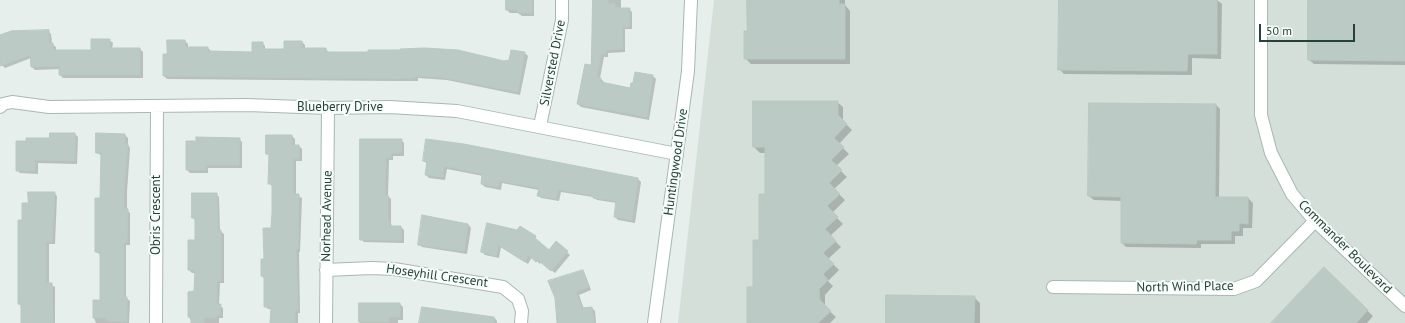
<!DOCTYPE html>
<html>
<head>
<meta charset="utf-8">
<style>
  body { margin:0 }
  #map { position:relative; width:1405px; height:323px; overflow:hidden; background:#e6efeb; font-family:"PT Sans",sans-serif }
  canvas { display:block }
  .scale { position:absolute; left:1259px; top:24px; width:96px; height:18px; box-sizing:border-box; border:2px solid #24423a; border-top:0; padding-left:5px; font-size:12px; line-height:14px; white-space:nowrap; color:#24423a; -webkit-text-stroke:3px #f7fbf9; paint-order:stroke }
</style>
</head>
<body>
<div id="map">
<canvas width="1405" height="323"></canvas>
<div class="scale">50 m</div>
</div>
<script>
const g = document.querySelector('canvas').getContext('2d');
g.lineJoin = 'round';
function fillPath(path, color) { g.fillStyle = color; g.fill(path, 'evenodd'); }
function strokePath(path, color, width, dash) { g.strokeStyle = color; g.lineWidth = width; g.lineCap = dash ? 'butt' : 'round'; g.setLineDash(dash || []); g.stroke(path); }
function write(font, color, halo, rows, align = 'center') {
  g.font = font + ' "PT Sans",sans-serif'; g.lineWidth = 4; g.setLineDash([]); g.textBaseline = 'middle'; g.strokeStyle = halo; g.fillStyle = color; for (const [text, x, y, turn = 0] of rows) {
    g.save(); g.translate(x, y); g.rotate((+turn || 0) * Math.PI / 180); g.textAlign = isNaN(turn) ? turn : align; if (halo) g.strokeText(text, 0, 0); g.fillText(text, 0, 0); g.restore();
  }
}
fillPath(new Path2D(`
  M714,0h691v323h-727z`), '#d4dfda');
fillPath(new Path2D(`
  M507,0h27v16h-12l-4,-3h-8l-3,-3z
  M593,0h28v9h8l3,3v17h-7v23l-17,1v4h-4l-4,21 4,4v2l27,5 3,-5 19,-8 3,3 -7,41 -68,-13 -3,-3 14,-38z
  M748,0h97v5l5,6v53h-99l-6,-6 3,-26z
  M1060,0h157l5,4 -1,55 -29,-1v17l-128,-1 -5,-5z
  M1309,0h96v65l-91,-1 -5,-4z
  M48,31l3,3 1,10 4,3v4h36l17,-11 4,3 -1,6h28l3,3v26h-80l-3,-3v-6l-25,1 -3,-3 -1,-9 -26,10 -3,-3 -2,-6v-23z
  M185,41l3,3v4h20l3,3 42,2 9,-10 3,3v4h20v-8h17l3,3v4h21l3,4 175,9 6,-1 15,-8 3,3 -8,39 -73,-15 -29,-2v3h-24l-227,-2 -3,-3 4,-22z
  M754,102h83l6,5v14l9,9 -13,14 10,10 -13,12 11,11 -13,12 11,11 -13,13 11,11 -13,12 11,11 -13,12 11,11 -11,11 5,5 -8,9v12l11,10 -6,6h-82l18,-128v-42h-6l-6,-6z
  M1216,105l4,4 -1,89h29l5,5 -1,25h-9v8h-8v8h-34v4l-75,-1 -4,-4v-42l-28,-1 -5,-4z
  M75,134l3,3 -1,27 -39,-1v11l-18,-1 -3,-3 33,-31z
  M125,135l3,3v7l2,3 -3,44v18l3,3v32h-4v53l4,3 -1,22h-33l-2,-5 7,-17v-46l-5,-3 5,-53 1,-43 -5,-3z
  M267,136h25l3,3v7h4l3,3v12h-6v34l6,3 -2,54h-1l1,61h-2v10h-27l1,-14h-4l-3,-3v-27l-3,-3 10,-47 1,-42 -4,-4 1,-27 -3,-2z
  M239,139l3,3v26h-34v5h-18l-3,-3z
  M361,140h40l3,3v13h-11v4h-4l-1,36 3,3v24l1,4h9l3,3v13l-40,-1 -3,-3z
  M424,161l214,18 3,3 -6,41 -17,-3 -3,-3 2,-14 -20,-3 -4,-3 -32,-5 -2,9 -18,-3 -3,-3 1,-5 -37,-7 -1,7 -16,-3 -3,-3 1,-8 -36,-7 -2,11 -16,-2 -3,-3 1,-11z
  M54,193l3,3 -2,48h-6v40l6,3v36h-33v-16l-3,-3 4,-83 6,-17z
  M216,194l3,3 1,34 4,3v49h-4l-1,22 4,3v10h-4v5h-27l-3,-6 6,-25 1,-19h-4l-3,-3 7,-29v-20l-3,-3z
  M468,224l3,4 -4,26 -45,-7 -3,-3z
  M488,224l47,13 2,4 12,10 7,-9 14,13 -15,18 -14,-11 -1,2 -8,-7 -4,7 -27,-17 -2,11 -14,-3 -3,-3z
  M1324,269l49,47 -6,7h-91z
  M582,271l3,3 6,16 -12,5 5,14 8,-1 3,3 1,12h-38z
  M974,297l6,6v20h-93z
  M360,304h40l3,3v13h-5v3h-38z
  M494,317l3,4v2h-76z`), '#0003');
const building = new Path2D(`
  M506,0h26v13h-14l-1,-3h-11z
  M593,0h15v4h7v4h15l-1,19h-7l1,22 -17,1 -1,4h-4l-4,23 4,1v4l29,6 1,-5h2l2,-11 18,3 -6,42 -70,-13 8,-40 6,1z
  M747,0h92v4h6v55h-101v-28h3z
  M1059,0h158v54h-29l-1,17 -129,-1z
  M1308,0h97v61l-97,-1z
  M49,30v13h4l1,7h37v-11h19v9h30v27h-81v-9l-28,1 -1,-12 -30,11v-31l11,-4z
  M167,40h18v7h23v4l44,1v-10h11v7h21v-8h18v7h24v4h42v-2h32v-1l24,-1 34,2 46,11 5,-1 2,-10 14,2 -7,40 -74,-14 -29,-2v2l-25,1 -227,-3v-22h4z
  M753,101h85v14l9,9 -13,14 10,9 -13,13 11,10 -13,13 11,11 -13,12 11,11 -13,12 11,12 -13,12 11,11 -11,10 5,6 -9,9 1,11 11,11 -13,12h-71v-36h6v-47h6v-46h6v-47h-12z
  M1089,103l127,1 -1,93h33v27l-9,-1v8h-8v9h-34l-1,4 -75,-1v-46l-33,-1z
  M50,133h25v28l-40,-1v11h-19v-30h10v-3h23z
  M96,133l29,1v10h3l-4,44v20l4,1 -1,33h-3v55h3v25l-20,-1v-3h-14v-18h7v-48h-5v-54h5l1,-45h-5z
  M266,135h26v10h7v14h-6v35h6l-1,55h-2l2,61h-3v13h-25l1,-16h-7v-30l-3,-1v-17h3l-1,-31h8l1,-15v-29h-4l1,-30h-3z
  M196,137l44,1 -1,27h-33v5h-20v-29h10z
  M360,139h42l-1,14h-10v5h-5l-1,37h3v26h2v5h11v14h-41z
  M426,139l38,5 174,34 -6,42 -18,-3 2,-16 -23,-3v-3l-35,-5 -2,9 -19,-3 2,-8 -39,-7 -2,6 -17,-3 1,-10 -38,-8 -1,11 -18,-2 2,-13 -4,-1z
  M28,192h27l-3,50h-6v41h6l1,40h-32v-19h-3v-84h4v-17h6z
  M192,193h25l1,37h3v51h-4v23h4l-1,11h-4v3h-12v5h-13v-6h-3v-25l6,-1 1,-21h-7v-30h7v-22h-3z
  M422,215l46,9 -4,27 -46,-6z
  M487,223l30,7 3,-4 16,10 -1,2 14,12 7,-9 12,10 -17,20 -13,-11 -2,2 -8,-7 -3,7 -27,-17 -2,11 -15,-4z
  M1324,267l44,43 -12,13h-85z
  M583,270l6,17 -13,5 6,16 10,-1 2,16h-37l-2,-25 -7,-17z
  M886,295l89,1 -1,27h-88z
  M359,303h41v14h-11v5h-30z
  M422,307l72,10v6h-75z`);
fillPath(building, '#bbcac4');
strokePath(building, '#b8c9c2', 1);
const minor = new Path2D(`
  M0,107l3,-3 9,-2 37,5 198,-2 81,3 61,-1 68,4 220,43
  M540,126l22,-106v-20
  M326,270l46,-2 22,1 109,18 15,12 4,12 -1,12
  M1053,287l181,2 22,-8 59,-60
  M156,323l1,-216
  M326,323l2,-215`);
const tertiary = new Path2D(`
  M1261,0v115l10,38 21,41 23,27 90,85
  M654,323l34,-252 3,-71`);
strokePath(minor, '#a8b8b2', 14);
strokePath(tertiary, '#a8b8b2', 14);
strokePath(minor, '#fff', 12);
strokePath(tertiary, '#fff', 12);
write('13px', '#24423a', '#f7fbf9', [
  ["Silversted Drive",553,63,-79],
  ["Blueberry Drive",340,107],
  ["Huntingwood Drive",676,162,-82],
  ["Obris Crescent",156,215,-90],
  ["Norhead Avenue",327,216,-89],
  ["Commander Boulevard",1345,247,45],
  ["Hoseyhill Crescent",437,276,8],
  ["North Wind Place",1185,287,-1]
]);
</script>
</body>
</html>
